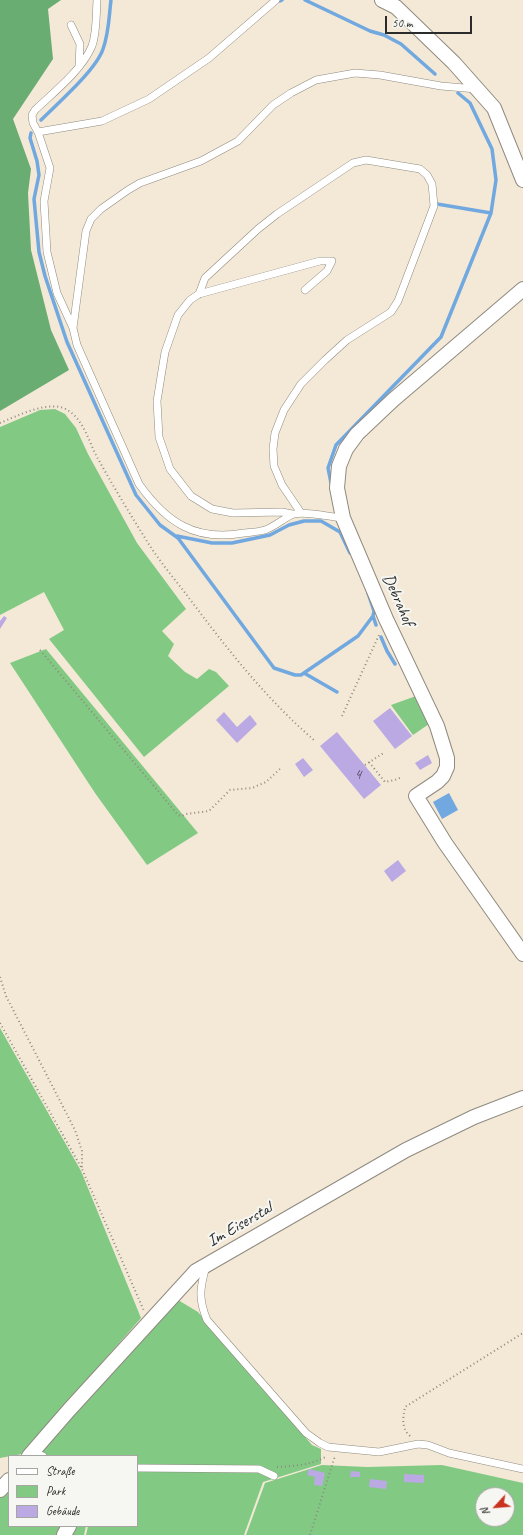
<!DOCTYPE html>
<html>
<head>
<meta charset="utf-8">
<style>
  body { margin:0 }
  #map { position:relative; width:523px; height:1535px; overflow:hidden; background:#f3e9d6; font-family:Caveat,sans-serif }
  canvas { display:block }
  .legend { position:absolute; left:8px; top:1455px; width:130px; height:72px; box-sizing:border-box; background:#f6f6f2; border:1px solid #a5a5a2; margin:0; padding:5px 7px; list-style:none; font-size:12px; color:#2b2b2b }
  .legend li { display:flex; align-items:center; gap:8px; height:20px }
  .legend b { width:20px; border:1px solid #a5a5a2 }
  .north { position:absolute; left:475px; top:1487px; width:40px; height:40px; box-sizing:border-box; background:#f6f6f2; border:1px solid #a5a5a2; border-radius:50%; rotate:244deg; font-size:11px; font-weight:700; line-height:16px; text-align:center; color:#2b2b2b }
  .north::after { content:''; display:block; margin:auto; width:14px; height:18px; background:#c8321e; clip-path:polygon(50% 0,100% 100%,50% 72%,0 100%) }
  .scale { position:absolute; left:385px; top:16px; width:87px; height:18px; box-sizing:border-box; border:2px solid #2b2b2b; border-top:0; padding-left:5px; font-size:12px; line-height:14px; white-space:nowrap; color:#2b2b2b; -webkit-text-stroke:3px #f6f6f2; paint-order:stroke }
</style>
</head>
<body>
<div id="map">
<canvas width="523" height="1535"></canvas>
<ul class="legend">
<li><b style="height:5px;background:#fff"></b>Straße</li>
<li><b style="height:11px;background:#82c984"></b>Park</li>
<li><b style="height:11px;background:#bba9e4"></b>Gebäude</li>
</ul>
<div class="north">N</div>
<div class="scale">50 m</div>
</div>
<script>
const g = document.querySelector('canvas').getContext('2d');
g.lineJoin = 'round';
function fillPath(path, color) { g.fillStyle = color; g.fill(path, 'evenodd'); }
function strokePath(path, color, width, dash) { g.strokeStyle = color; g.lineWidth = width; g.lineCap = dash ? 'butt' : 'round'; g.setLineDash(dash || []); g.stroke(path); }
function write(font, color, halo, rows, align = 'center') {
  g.font = font + ' Caveat,sans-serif'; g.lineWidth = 4; g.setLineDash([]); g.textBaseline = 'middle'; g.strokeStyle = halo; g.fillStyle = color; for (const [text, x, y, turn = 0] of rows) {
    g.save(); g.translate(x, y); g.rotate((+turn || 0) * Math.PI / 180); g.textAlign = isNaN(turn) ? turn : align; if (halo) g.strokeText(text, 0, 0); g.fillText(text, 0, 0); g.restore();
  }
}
fillPath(new Path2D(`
  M55,409l10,5 11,14 12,26 49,89 49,66 -24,22 12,13 -6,12 17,16 12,7 12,-10 7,3 13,14 -85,71 -95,-118 15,-9 -20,-38 -44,23v-188l40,-17z
  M46,649l152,184 -51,32 -52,-72 -85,-130z
  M416,696l13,28 -16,11 -22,-30z
  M0,1028l81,143 60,147 -119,136 -22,4z
  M178,1300l20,12 114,133 9,4v15l-58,18 -19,53h-158l2,-9h49v-70h-101z
  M322,1465l45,2 75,-2 81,18v52h-277l19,-52zM483,1495h24v24h-24z
  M9,1487v39h77l-2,9h-84v-37z`), '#82c984');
fillPath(new Path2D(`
  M0,0h61l-13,9 5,50 -40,60 18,50 -3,24 3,57 20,80 18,40 -69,41z`), '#69ad72');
fillPath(new Path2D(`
  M449,793l9,17 -16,9 -9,-17z`), '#71a8e0');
strokePath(new Path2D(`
  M305,0l65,31 14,4 17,9 34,30
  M280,1l2,-1
  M41,120c17,-17 55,-50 62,-71 6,-16 6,-33 8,-49
  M31,133l-1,5 7,23 2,14 -5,24 5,53 6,24 22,66 69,153 24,30 18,13 96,130 21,7h6l57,-39 15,-20
  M437,204l54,9
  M331,483l-3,-15 8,-23 105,-108 50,-124 5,-33 -4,-31 -22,-46 -12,-10
  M177,536l35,7h20l38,-8 19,-10 15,-4h17l19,11 10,21
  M368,593l6,18 -1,5 3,9
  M381,637l6,14 8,13
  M304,673l33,19`), '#71a8e0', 3.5);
fillPath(new Path2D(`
  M4,616l3,2 -7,11v-8z
  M390,708l22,28 -17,13 -22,-28z
  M224,712l13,15 13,-12 7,9 -20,19 -21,-23z
  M337,732l44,53 -17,14 -44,-53z
  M428,755l4,8 -12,7 -5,-7z
  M303,758l10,12 -9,7 -9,-13z
  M398,860l8,11 -14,11 -8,-11z
  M309,1469l16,4 -3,13 -8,-1 1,-8 -8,-2z
  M351,1471l9,1v5h-10z
  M404,1474l20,1v8l-20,-1z
  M370,1479l17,2 -1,8 -17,-2z`), '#bba9e4');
const lane = new Path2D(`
  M97,0c-1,15 0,32 -5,46 -10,24 -38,46 -57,64l-3,5 1,8 5,9 12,36 -6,33 3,51 10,41 16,35 4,17 62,139c27,38 56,58 105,49 7,-1 14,-1 21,-3 9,-3 22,-14 29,-16 13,-3 35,3 49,4
  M71,25l9,19 -1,22
  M38,132l64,-11 47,-22 60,-41 67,-58
  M199,294l6,-16 53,-49 19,-15 76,-51 13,-3 54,9 7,6 5,9 2,22 -36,95 -7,11 -44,28 -22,20 -24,24 -17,26 -9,23 -2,16 1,17 8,19 19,28
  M73,328l13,-97 5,-12 10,-10 27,-19 12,-7 61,-22 37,-20 35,-36 18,-12 25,-13 39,-7 25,2 61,11 36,3
  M292,514l-10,-2 -49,1 -21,-4 -21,-13 -21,-27 -11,-32 -2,-36 8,-49 13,-37 12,-15 9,-6 121,-33h12l-5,10 -22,19
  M206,1266c-6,22 -8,32 1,54l99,113 14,10 8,4 51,5 39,-8 10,1 21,8 74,16
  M33,1452l10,4
  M137,1468l122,1 15,7`);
const street = new Path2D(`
  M382,0l14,7 58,56 40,45 29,72
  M523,289l-130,111 -36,34 -11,15 -7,17 -2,22 6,30 43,101 51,107 10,32v9l-4,9 -6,6 -21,14 29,47 78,111
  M29,1456l40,-46 127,-139 210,-121 68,-33 49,-19
  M0,1490l9,-10
  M64,1535l5,-9`);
strokePath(lane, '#8f8a80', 8);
strokePath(street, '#8f8a80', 16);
strokePath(new Path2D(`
  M0,423c17,-7 52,-25 69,-12 15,10 20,31 28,46 15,27 31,54 48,81 12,20 27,38 41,56 39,52 78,103 128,146
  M40,650l138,165 4,1 4,-2 23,-3 21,-21 22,-2 14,-6 16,-15
  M342,716l37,-81
  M369,762l16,20 10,-2 7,-3
  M365,765l20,-13
  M0,977l6,19 69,134 7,21v17
  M0,1023l82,146 62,142
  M410,1436c-9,-8 -7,-18 -5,-29l118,-74
  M277,1467c17,-1 35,-2 50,-11
  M310,1535l25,-79`), '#8f8a80', 2, [1, 3]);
strokePath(lane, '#fff', 7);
strokePath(street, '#fff', 14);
write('15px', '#4f4a59', null, [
  ["4",358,775]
]);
write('17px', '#2b2b2b', '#f6f6f2', [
  ["Debrahof",398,600,66],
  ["Im Eiserstal",240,1225,-30]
]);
</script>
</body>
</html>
